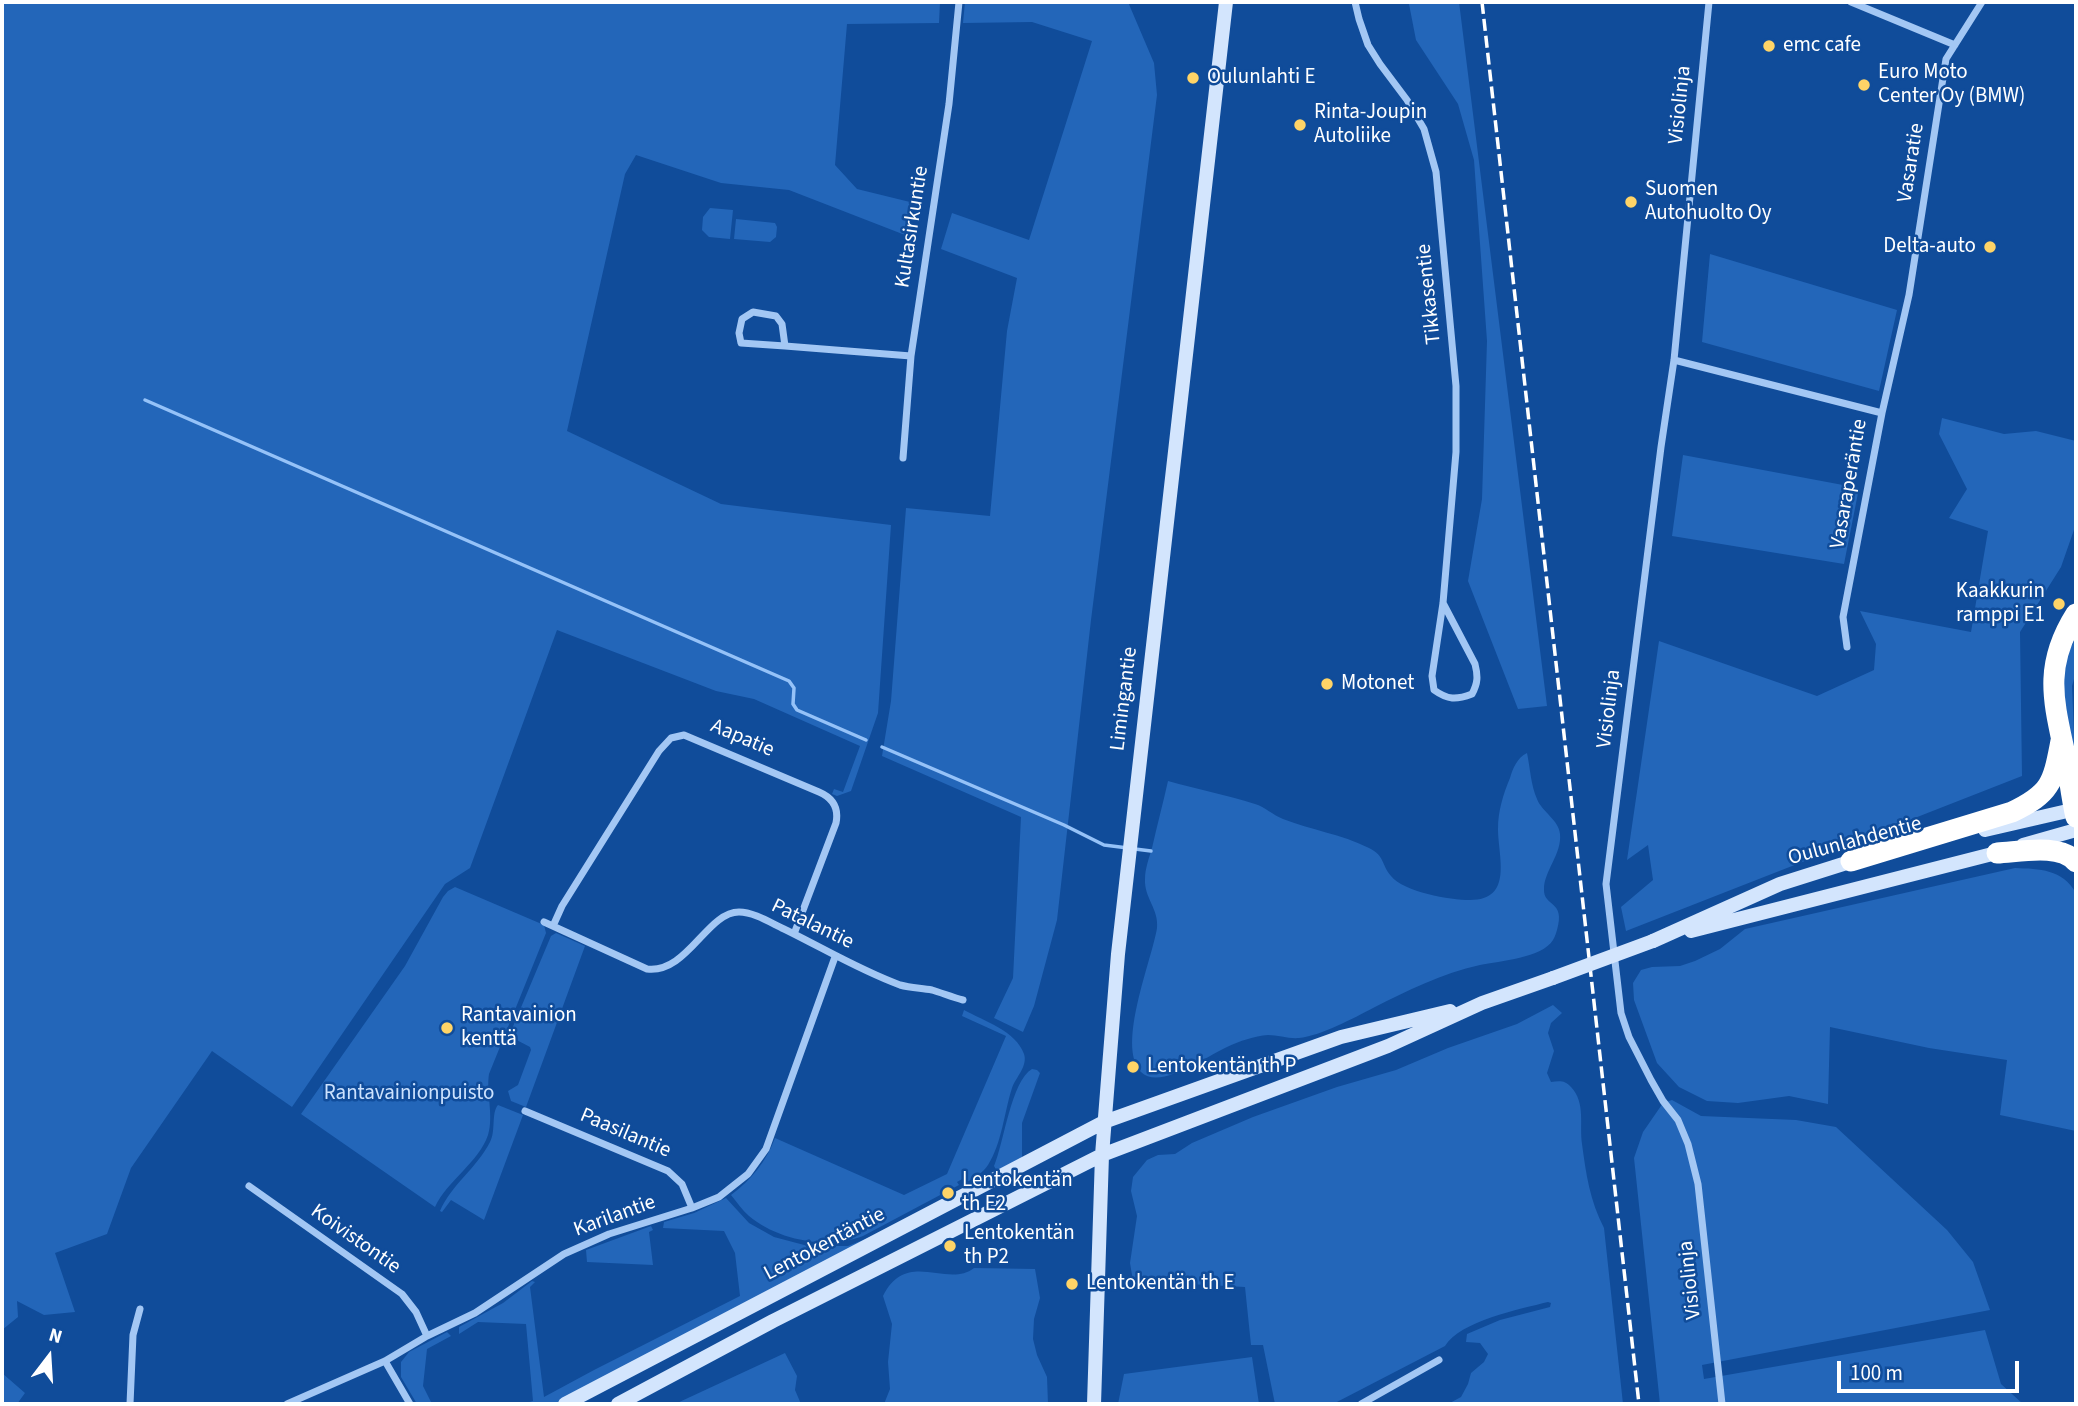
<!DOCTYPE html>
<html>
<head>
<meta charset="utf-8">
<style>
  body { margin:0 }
  #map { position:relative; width:2078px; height:1406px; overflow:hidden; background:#104c9a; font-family:"Source Sans 3",sans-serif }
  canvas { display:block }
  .frame { position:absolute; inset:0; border:4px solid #fff; pointer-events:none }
  .north { position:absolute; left:14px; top:1322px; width:70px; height:70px; -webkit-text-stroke:5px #104c9a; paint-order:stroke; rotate:17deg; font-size:19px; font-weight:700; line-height:28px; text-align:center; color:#fff }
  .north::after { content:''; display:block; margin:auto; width:24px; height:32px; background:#fff; clip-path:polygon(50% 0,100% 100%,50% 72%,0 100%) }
  .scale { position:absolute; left:1837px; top:1361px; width:182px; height:32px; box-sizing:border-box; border:4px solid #fff; border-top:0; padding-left:9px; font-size:21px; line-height:24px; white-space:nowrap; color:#fff; -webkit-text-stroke:5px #104c9a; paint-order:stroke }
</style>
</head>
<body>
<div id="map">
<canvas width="2078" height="1406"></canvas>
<div class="frame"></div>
<div class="north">N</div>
<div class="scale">100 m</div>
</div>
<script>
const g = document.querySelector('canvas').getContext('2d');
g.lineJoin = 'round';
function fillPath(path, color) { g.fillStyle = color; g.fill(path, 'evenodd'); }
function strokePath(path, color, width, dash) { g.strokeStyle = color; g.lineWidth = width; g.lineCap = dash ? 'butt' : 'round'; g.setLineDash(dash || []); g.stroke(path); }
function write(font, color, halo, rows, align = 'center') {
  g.font = font + ' "Source Sans 3",sans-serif'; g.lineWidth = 5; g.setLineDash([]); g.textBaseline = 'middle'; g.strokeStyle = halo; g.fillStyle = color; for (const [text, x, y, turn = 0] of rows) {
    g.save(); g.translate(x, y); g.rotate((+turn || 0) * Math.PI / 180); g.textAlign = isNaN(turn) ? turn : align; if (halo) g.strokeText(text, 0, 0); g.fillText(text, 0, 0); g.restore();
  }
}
fillPath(new Path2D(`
  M2,2h938l-1,21 -92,1 -12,141 22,24 53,13 -5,33 -116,-45 -68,-7 -85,-28 -11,19 -58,257 154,73 170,21 -13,188 -27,78 -14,5 -5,-2 2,-5 9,3 17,-46 -106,-47 -38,-8 -159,-61 -87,238 -25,16 -153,223 -80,-56 -81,117 -24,66 -52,19 20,59 -31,3 -27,-14 1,16 -16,13z
  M965,2h163l26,61 3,32 -66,525 -34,300 -23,86 -11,26 -29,-14 19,-40 8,-161 -139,-61 9,-55 15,-193 84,8 17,-185 10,-53 -76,-29 11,-36 77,27 63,-199 -60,-19 -69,1z
  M1424,2h35l88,704 -29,3 -50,-128 14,-82 5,-158 -13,-181 -16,-56 -42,-64 -7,-36z
  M710,208l23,2 -3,29 -21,-2 -7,-7 1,-13z
  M736,219l39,4 2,4 -1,10 -6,5 -36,-3z
  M1710,254l187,56 -18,81 -177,-49z
  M1942,418l62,16 32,-3 40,10v83l-15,43 -41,65 2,144 -396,155 -5,-24 32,-27 -5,-35 -21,15 32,-219 158,55 57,-26 2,-26 -16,-33 111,21 17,-101 -39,-13 18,-29 -28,-55z
  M1683,455l176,33 -15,76 -172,-28z
  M2076,636v36l-4,14 4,94c-8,-28 -17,-91 -10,-119 2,-9 7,-17 10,-25z
  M1527,753c3,14 4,33 10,46 5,13 22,21 23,35 2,20 -16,37 -16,55 -1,18 22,11 13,41 -1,3 -2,7 -4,10 -11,18 -53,21 -73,25 -38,8 -73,26 -107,43 -19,10 -53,28 -74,30 -10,1 -21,-3 -31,-3 -14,1 -28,6 -41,12 -19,8 -67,44 -86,25 -25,-26 11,-112 16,-144 2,-19 -13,-30 -12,-49 0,-10 4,-21 7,-31 5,-22 11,-45 16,-67 29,8 59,14 87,23 10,3 18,11 28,15 28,11 58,15 86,29 16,8 12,16 22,28 13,16 59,24 79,24 44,0 28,-44 28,-71 0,-18 5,-34 12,-51 3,-10 7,-20 17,-25z
  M2015,868c25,1 47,1 61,25v238l-76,-16 7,-55 -78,-12 -99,-21 -2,77 -39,-8 -51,7 -31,-2 -28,-14 -22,-24 -23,-63 -1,-17 8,-13 11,-3 28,-1 15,-5 25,-12 25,-20z
  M455,887l89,38 2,8 -57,141c-3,19 5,42 -1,61 -9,27 -41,46 -53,72l-134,-93 104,-148 38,-69 5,-6z
  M556,933l29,13 -59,161 -15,-6 -3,-10 10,-6 13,-35 -1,-3 -21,-11 42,-100z
  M1553,1005l9,8 -11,10 -3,10 6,18 -7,22 4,9c8,-1 14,-2 20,5 15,16 8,38 11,57 4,30 8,57 22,84l19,176h-175l13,-7 7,-13 3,-11 13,-11 4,-8 -8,-11 -14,-1 1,-8 33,-14 50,-13 1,-4 -3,-1c-28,7 -88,19 -103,44l-112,58h-58l-12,-59h-12l-6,-58 -112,-6 -3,-18 7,-47 -6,-25 2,-14 14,-17 11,-5 17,-1 17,-11 61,-26 84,-30 59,-17 52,-22 69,-24z
  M964,1010c20,11 52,21 60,44 4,12 -8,23 -12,34 -8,25 -10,55 -24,77 -5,8 -13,12 -21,17l-3,-4 -7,4 2,3 -96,51c-35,14 -86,4 -114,-20 -7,-6 -12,-14 -18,-21 21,-16 35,-33 44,-57l129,57 43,-21 59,-138 -44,-20z
  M1032,1069l5,1 3,3 -18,50v38l-24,12 -4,-7c10,-23 17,-85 38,-97z
  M1672,1100l29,16 95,4 40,7 111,103 26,32 17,48 -288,55 2,14 281,-49 16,54 22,20h-363l-26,-246 9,-26 20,-29z
  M498,1105l25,10 -39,105 -33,-20 -9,12 -2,-1c11,-26 37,-43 50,-69 6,-11 1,-29 8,-37z
  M726,1198l23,25 25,14 34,9h40l62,-25 -354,183h-34l11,-3 -7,-77 -48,-2 -19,12v-7l44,-24 29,-22 3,1 -5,5 14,110 50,-27 146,-74 -5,-43 -11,-22 -61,-3 1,-6 30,-9z
  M651,1226l2,4 -4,2 4,33 -66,-3 -1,-12z
  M974,1268l61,1 5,29 -6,21 -1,20 4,16 10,22 1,27h-164l6,-15 -2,-27 4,-38 -9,-28c24,-48 64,-7 91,-28z
  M447,1332l4,4 -24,13 -4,37 9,18h-15l-16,-27v-15l8,-10z
  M785,1353l12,23 -2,14 6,14h-126z
  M1252,1357l7,47h-141l6,-30z
  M2,1373l23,20 -8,11h-15z`), '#2366b9');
strokePath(new Path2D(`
  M145,400l644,281 5,7 -1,16 4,6 69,30
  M882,747l182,78 40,20 24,3
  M1135,849l16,2`), '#95c2f8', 3.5);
strokePath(new Path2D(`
  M1355,2l4,17 9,26 12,19 27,36 17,29 12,43 20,214v66l-13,151 -11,73 2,14c14,10 22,10 38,4 6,-11 6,-18 3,-30l-32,-61
  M1709,2l-35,358 -13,87 -55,437 15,129 8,24 22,43 12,21 15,19 10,24 10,40 24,220
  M1851,2l104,43
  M785,346l-44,-3 -2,-10 3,-14 11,-7 23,4 6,8 3,22 126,10
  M1674,360l208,53 -39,204 4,30
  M1882,413l27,-118 37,-236 36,-57
  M903,458l8,-102 38,-252 10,-102
  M544,922l103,47c40,5 60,-57 92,-57 15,0 32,11 45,17 39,19 75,41 116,56 11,3 21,3 32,5 10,3 20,7 31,10
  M553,926l9,-20 97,-155 12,-13 13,-3 135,57c14,6 20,16 17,31l-42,111
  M525,1111l143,60 14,13 10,24
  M249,1186l153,108 14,18 11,24
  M385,1361l25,43
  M130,1404l3,-69 7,-26
  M287,1404l98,-43 42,-25 48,-23 89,-59 45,-20 83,-26 27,-11 29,-23 18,-25 69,-192
  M1361,1404l78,-44`), '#a3c7f4', 7);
strokePath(new Path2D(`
  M1985,830l91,-21
  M2023,845l53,-15
  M1691,931l313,-80
  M1653,941l127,-57 79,-25
  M565,1404l539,-282 237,-85 109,-26
  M618,1404l155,-83 329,-166 286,-109 94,-43 71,-25
  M1094,1404l8,-249 16,-201 108,-952`), '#d3e5fd', 14);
strokePath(new Path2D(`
  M2076,614c-35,55 -21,91 -9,150 3,18 5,36 9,53
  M1997,853c23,-1 63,-10 79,9
  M1851,861l161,-49c40,-19 41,-30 49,-71`), '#fff', 21);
strokePath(new Path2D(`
  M1482,2l157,1402`), '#fff', 3.5, [12, 5]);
strokePath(new Path2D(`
  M1553,978l100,-37`), '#d3e5fd', 14);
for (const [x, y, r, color] of [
  [1769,46,7,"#ffd467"],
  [1193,78,7,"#ffd467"],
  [1864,85,7,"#ffd467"],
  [1300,125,7,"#ffd467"],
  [1631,202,7,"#ffd467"],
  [1990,247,7,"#ffd467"],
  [2059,604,7,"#ffd467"],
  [1327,684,7,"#ffd467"],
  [447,1028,7,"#ffd467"],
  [1133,1067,7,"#ffd467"],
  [948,1193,7,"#ffd467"],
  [950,1246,7,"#ffd467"],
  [1072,1284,7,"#ffd467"]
]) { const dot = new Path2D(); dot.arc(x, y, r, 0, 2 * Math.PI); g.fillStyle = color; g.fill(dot); strokePath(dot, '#104c9a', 2.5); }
write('21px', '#fff', '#104c9a', [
  ["emc cafe",1783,46],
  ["Euro Moto",1878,73],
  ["Center Oy (BMW)",1878,97],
  ["Oulunlahti E",1207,78],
  ["Rinta-Joupin",1314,113],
  ["Autoliike",1314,137],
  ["Suomen",1645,190],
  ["Autohuolto Oy",1645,214],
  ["Delta-auto",1976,247,"right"],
  ["Kaakkurin",2045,592,"right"],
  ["ramppi E1",2045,616,"right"],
  ["Motonet",1341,684],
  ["Rantavainion",461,1016],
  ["kenttä",461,1040],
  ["Lentokentän th P",1147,1067],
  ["Lentokentän",962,1181],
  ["th E2",962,1205],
  ["Lentokentän",964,1234],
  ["th P2",964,1258],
  ["Lentokentän th E",1086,1284]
], 'left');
write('21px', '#fff', '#104c9a', [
  ["Visiolinja",1681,105,-84],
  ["Vasaratie",1912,163,-81],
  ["Kultasirkuntie",913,227,-81],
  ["Tikkasentie",1430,294,-96],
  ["Vasaraperäntie",1850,484,-80],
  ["Limingantie",1125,699,-83],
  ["Visiolinja",1610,709,-83],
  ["Aapatie",742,739,23],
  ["Oulunlahdentie",1855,842,-15],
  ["Patalantie",812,925,26],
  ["Paasilantie",625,1134,23],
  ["Karilantie",615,1217,-20],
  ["Koivistontie",355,1240,35],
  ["Lentokentäntie",825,1245,-28],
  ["Visiolinja",1691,1280,-96]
]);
write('21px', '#cce2fe', '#104c9a', [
  ["Rantavainionpuisto",409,1094]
]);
</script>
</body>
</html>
